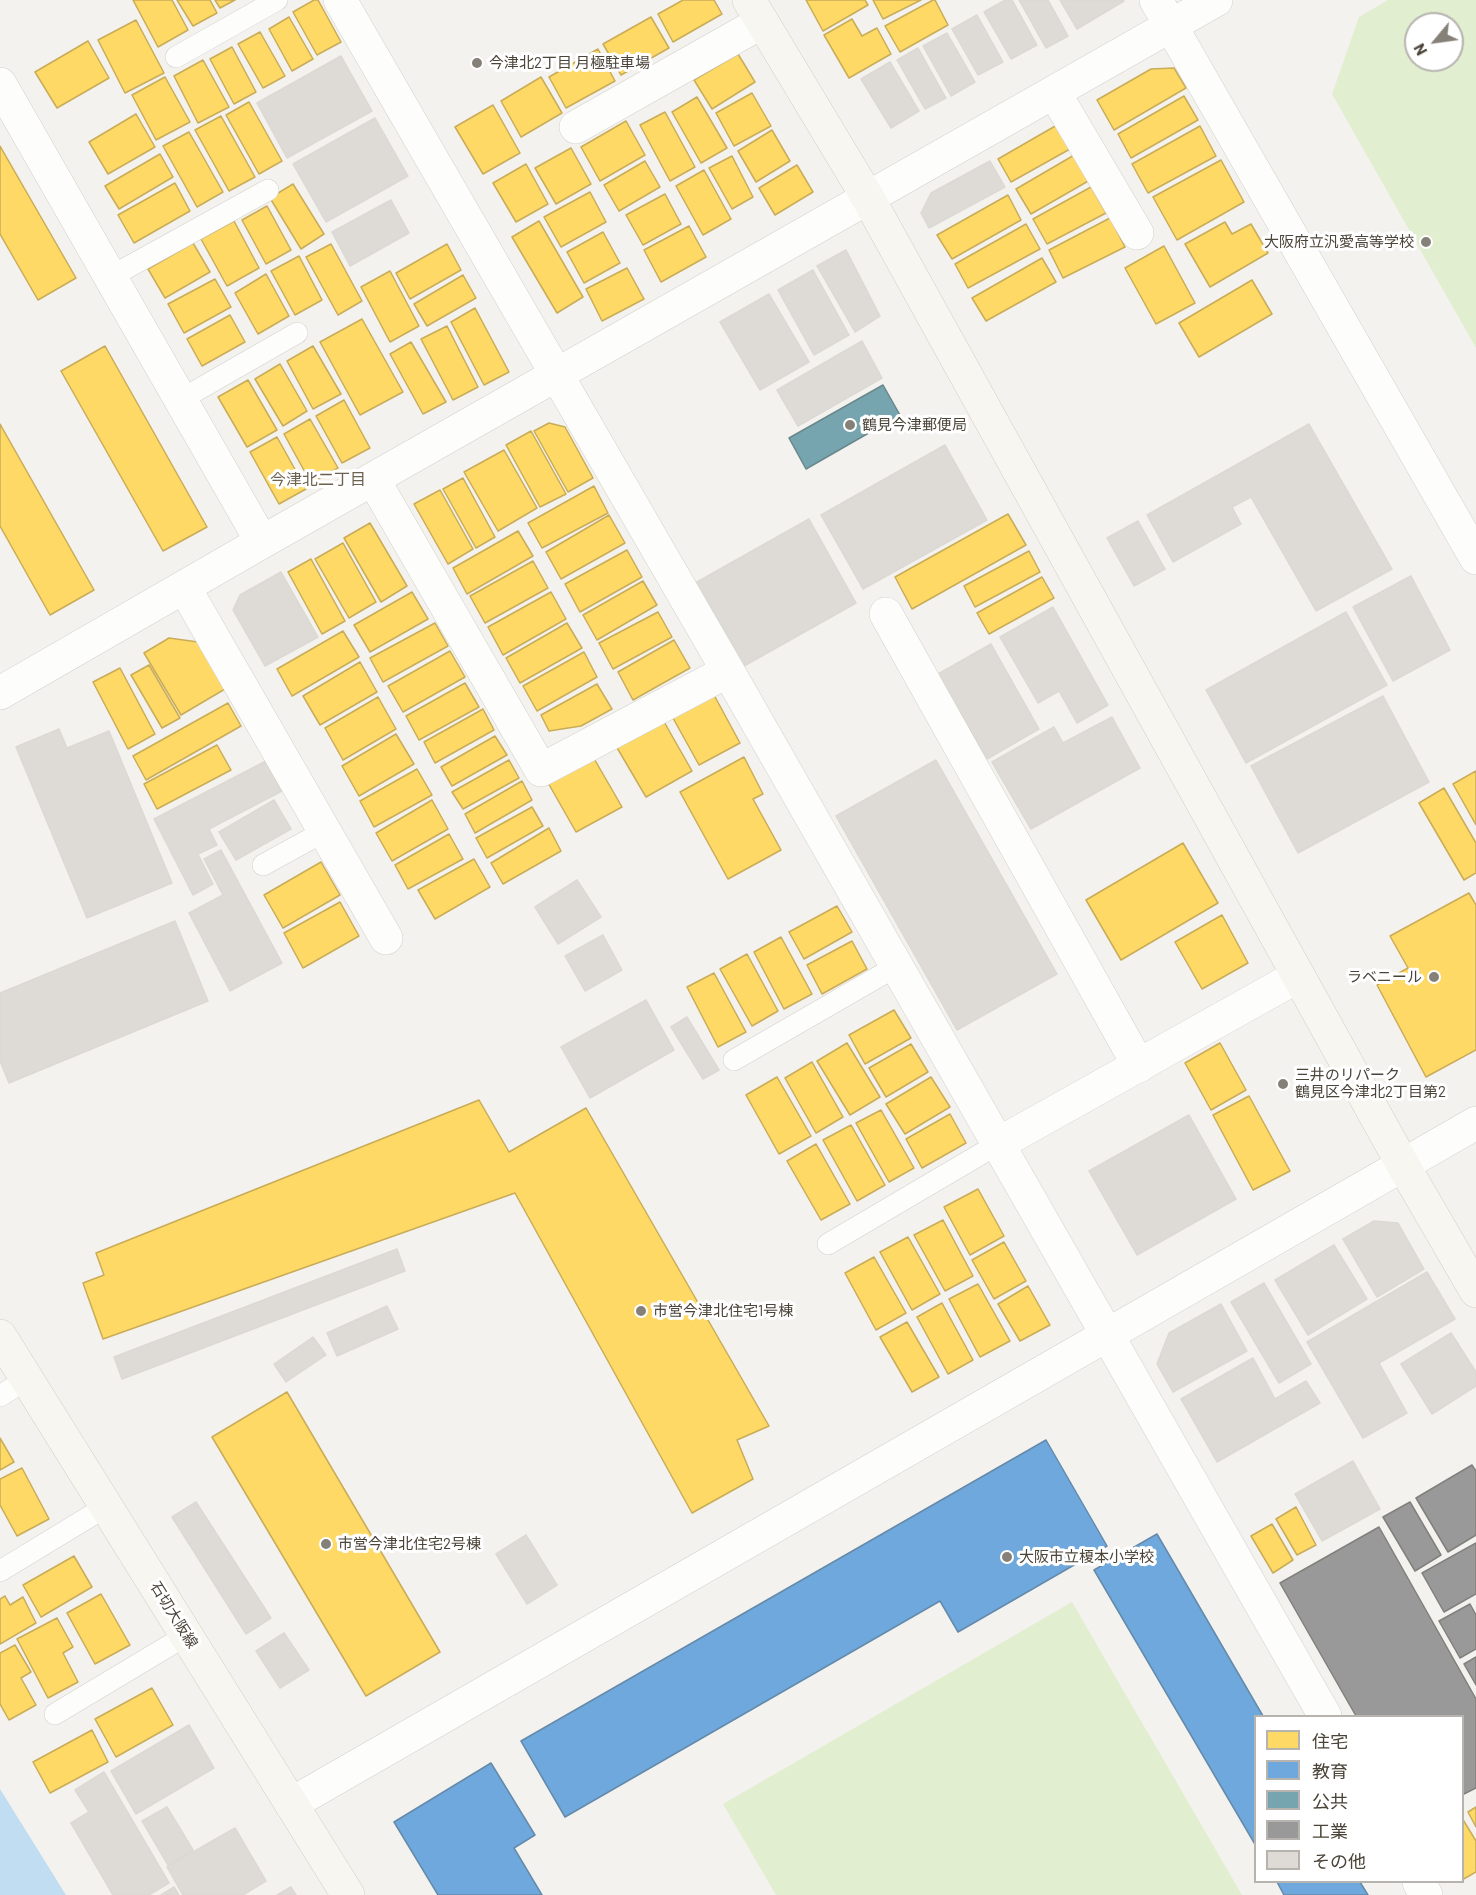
<!DOCTYPE html>
<html>
<head>
<meta charset="utf-8">
<style>
  body { margin:0 }
  #map { position:relative; width:1476px; height:1895px; overflow:hidden; background:#f4f2ee; font-family:Barlow,"Noto Sans JP",sans-serif }
  canvas { display:block }
  .legend { position:absolute; left:1254px; top:1715px; width:210px; height:168px; box-sizing:border-box; background:#fff; border:2px solid #b7b4b0; margin:0; padding:8px 10px; list-style:none; font-size:18px; color:#4b4439 }
  .legend li { display:flex; align-items:center; gap:12px; height:30px }
  .legend b { width:30px; border:2px solid #b7b4b0 }
  .north { position:absolute; left:1404px; top:12px; width:60px; height:60px; box-sizing:border-box; background:#fff; border:2px solid #b7b4b0; border-radius:50%; rotate:241deg; font-size:16px; font-weight:700; line-height:24px; text-align:center; color:#4b4439 }
  .north::after { content:''; display:block; margin:auto; width:21px; height:27px; background:#868178; clip-path:polygon(50% 0,100% 100%,50% 72%,0 100%) }
</style>
</head>
<body>
<div id="map">
<canvas width="1476" height="1895"></canvas>
<ul class="legend">
<li><b style="height:16px;background:#ffd966"></b>住宅</li>
<li><b style="height:16px;background:#6fa8dc"></b>教育</li>
<li><b style="height:16px;background:#76a5af"></b>公共</li>
<li><b style="height:16px;background:#999"></b>工業</li>
<li><b style="height:16px;background:#dedbd6"></b>その他</li>
</ul>
<div class="north">N</div>
</div>
<script>
const g = document.querySelector('canvas').getContext('2d');
g.lineJoin = 'round';
function fillPath(path, color) { g.fillStyle = color; g.fill(path, 'evenodd'); }
function strokePath(path, color, width, dash) { g.strokeStyle = color; g.lineWidth = width; g.lineCap = dash ? 'butt' : 'round'; g.setLineDash(dash || []); g.stroke(path); }
function write(font, color, halo, rows, align = 'center') {
  g.font = font + ' Barlow,"Noto Sans JP",sans-serif'; g.lineWidth = 6; g.setLineDash([]); g.textBaseline = 'middle'; g.strokeStyle = halo; g.fillStyle = color; for (const [text, x, y, turn = 0] of rows) {
    g.save(); g.translate(x, y); g.rotate((+turn || 0) * Math.PI / 180); g.textAlign = isNaN(turn) ? turn : align; if (halo) g.strokeText(text, 0, 0); g.fillText(text, 0, 0); g.restore();
  }
}
fillPath(new Path2D(`
  M1388,0h88v348l-144,-254 27,-77zM1416,24h36v36h-36z
  M1072,1602l170,293h-466l-53,-91z`), '#e1eecf');
fillPath(new Path2D(`
  M0,1789l66,106h-66z`), '#c0ddf1');
const homes = new Path2D(`
  M133,0h39l16,30 -30,17z
  M177,0h33l7,13 -24,13z
  M215,0h20l-15,8z
  M314,0h4l23,42 -24,13 -24,-43z
  M683,0h31l8,14 -49,28 -15,-28z
  M806,0h59l3,5 -45,26z
  M873,0h48l-38,19z
  M933,0h2l13,25 -48,27 -15,-26z
  M289,17l24,42 -21,12 -23,-42z
  M651,17l18,31 -48,27 -18,-31z
  M852,19l10,17 15,-8 14,26 -42,24 -25,-43z
  M136,20l28,53 -39,20 -27,-53z
  M260,32l25,44 -22,12 -25,-44z
  M88,41l21,37 -52,30 -22,-36z
  M232,47l24,45 -22,12 -24,-45z
  M598,49l17,32 -49,27 -17,-31z
  M738,54l17,28 -43,27 -18,-29z
  M203,60l26,47 -31,16 -24,-47z
  M1174,68l12,20 -72,42 -17,-30 54,-31z
  M165,77l25,45 -34,18 -24,-45z
  M541,77l21,36 -41,24 -20,-36z
  M752,93l19,33 -37,20 -18,-33z
  M1184,96l14,24 -67,38 -13,-24z
  M697,97l30,51 -26,15 -29,-51z
  M249,102l33,59 -23,13 -33,-59z
  M493,105l27,48 -37,21 -28,-47z
  M665,112l30,55 -25,14 -30,-56z
  M136,114l19,33 -47,27 -19,-32z
  M221,116l34,61 -26,14 -34,-61z
  M626,121l19,34 -45,26 -19,-34z
  M1057,125l13,24 -59,33 -13,-23z
  M1200,126l16,30 -68,37 -16,-29z
  M772,130l18,31 -34,21 -18,-31z
  M189,132l34,60 -26,15 -34,-61z
  M0,146l76,132 -38,22 -38,-66z
  M571,148l20,36 -35,20 -21,-36z
  M160,154l13,23 -54,32 -14,-23z
  M1076,154l14,26 -59,34 -15,-25z
  M732,156l21,41 -21,12 -23,-41z
  M1221,160l23,42 -67,38 -24,-43z
  M645,161l15,26 -41,24 -15,-26z
  M526,164l22,40 -32,18 -23,-39z
  M797,165l16,27 -38,23 -16,-27z
  M704,170l27,49 -28,16 -27,-49z
  M175,183l15,28 -56,32 -16,-28z
  M293,184l31,50 -23,15 -31,-51z
  M1091,187l15,26 -59,31 -14,-25z
  M590,192l16,30 -45,25 -17,-30z
  M665,194l16,30 -38,21 -17,-30z
  M1008,195l13,25 -69,39 -15,-24z
  M267,206l24,44 -25,14 -24,-44z
  M1110,218l15,29 -62,31 -14,-28z
  M234,221l25,47 -32,18 -26,-47z
  M539,221l44,76 -26,16 -45,-76z
  M1225,222l7,12 19,-10 17,29 -58,34 -25,-43z
  M1026,224l14,25 -72,39 -13,-24z
  M689,226l17,31 -45,25 -17,-32z
  M603,232l17,31 -36,20 -17,-31z
  M193,243l17,29 -45,26 -17,-29z
  M331,244l31,57 -24,14 -32,-58z
  M447,244l14,26 -51,29 -14,-26z
  M1164,246l31,57 -39,21 -31,-56z
  M299,256l23,44 -27,15 -24,-44z
  M1042,258l14,24 -70,39 -14,-23z
  M627,268l17,31 -42,22 -16,-32z
  M390,271l29,55 -29,16 -29,-55z
  M266,274l23,42 -31,18 -23,-41z
  M463,275l13,23 -49,28 -13,-22z
  M215,279l16,28 -47,26 -16,-29z
  M1252,280l20,34 -73,43 -20,-34z
  M475,308l34,64 -25,13 -33,-63z
  M230,315l15,27 -43,24 -15,-27z
  M362,319l41,73 -43,23 -40,-73z
  M447,326l31,61 -25,13 -32,-61z
  M411,342l35,60 -23,12 -33,-60z
  M105,346l102,181 -44,24 -102,-180z
  M313,346l28,48 -28,15 -26,-48z
  M280,364l27,47 -24,15 -28,-47z
  M248,380l29,50 -30,17 -29,-50z
  M344,400l26,48 -28,15 -26,-47z
  M310,419l28,49 -27,15 -27,-49z
  M549,423l16,4 28,51 -25,14 -34,-61z
  M0,424l94,166 -44,25 -50,-89z
  M531,431l35,63 -26,13 -34,-62z
  M277,437l29,52 -27,15 -29,-52z
  M504,450l33,58 -39,23 -34,-59z
  M463,478l32,59 -19,11 -33,-59z
  M594,486l14,27 -66,35 -14,-25z
  M440,490l33,59 -25,15 -34,-60z
  M1008,514l18,31 -114,64 -17,-32z
  M609,515l16,28 -64,36 -15,-27z
  M370,523l37,63 -26,16 -37,-64z
  M518,531l15,25 -66,38 -14,-26z
  M343,543l33,59 -27,16 -34,-59z
  M627,550l15,27 -62,35 -15,-28z
  M1029,551l11,21 -65,35 -11,-21z
  M311,559l34,62 -23,13 -34,-62z
  M533,561l15,27 -63,35 -15,-27z
  M1042,577l12,21 -65,36 -12,-21z
  M643,581l14,24 -60,35 -14,-25z
  M412,592l16,27 -58,33 -16,-27z
  M551,592l15,27 -63,36 -15,-28z
  M658,612l14,25 -59,32 -14,-26z
  M435,623l13,23 -65,36 -13,-24z
  M567,623l15,25 -62,35 -14,-25z
  M343,631l16,26 -67,39 -15,-27z
  M169,638l29,4 27,47 -44,26 -37,-62z
  M674,640l16,28 -57,32 -15,-28z
  M450,651l15,26 -62,35 -15,-26z
  M584,652l13,25 -60,34 -14,-25z
  M360,662l17,30 -57,33 -17,-29z
  M149,665l31,53 -18,10 -31,-53z
  M120,668l35,66 -27,15 -35,-67z
  M465,683l14,24 -60,33 -13,-24z
  M597,684l15,25 -31,17 -32,5 -8,-16z
  M714,695l26,48 -41,22 -26,-47z
  M378,697l18,32 -53,31 -18,-32z
  M228,703l13,23 -95,54 -13,-24z
  M483,709l11,21 -59,33 -11,-21z
  M663,720l29,51 -46,26 -30,-51z
  M396,734l18,30 -55,32 -17,-30z
  M495,736l12,19 -55,31 -11,-19z
  M217,745l14,25 -74,39 -13,-25z
  M592,755l30,52 -46,25 -29,-51z
  M744,757l19,37 -10,5 28,51 -53,29 -48,-87z
  M509,760l10,18 -56,31 -11,-17z
  M417,769l15,26 -58,32 -14,-26z
  M1476,771v54l-23,-41z
  M522,781l10,19 -57,33 -10,-19z
  M1444,788l32,55v30l-12,7 -45,-77z
  M432,800l16,29 -56,32 -16,-28z
  M532,807l11,19 -56,32 -11,-20z
  M549,828l12,23 -58,33 -12,-21z
  M449,834l14,25 -55,30 -13,-24z
  M1183,843l35,60 -97,57 -35,-60z
  M474,859l16,28 -55,32 -17,-29z
  M321,862l19,33 -57,33 -19,-33z
  M1469,893l7,12v145l-50,27 -49,-92 31,-17 -18,-32z
  M340,902l19,34 -56,32 -19,-35z
  M837,906l15,26 -48,27 -15,-27z
  M1222,915l26,48 -46,26 -27,-47z
  M781,937l31,57 -28,15 -30,-57z
  M852,941l15,28 -45,25 -15,-29z
  M747,954l31,57 -26,15 -32,-57z
  M714,973l32,59 -28,15 -31,-60z
  M894,1010l17,28 -46,26 -16,-29z
  M847,1043l33,54 -30,18 -33,-54z
  M1220,1043l26,47 -35,20 -26,-47z
  M911,1044l17,28 -42,25 -17,-29z
  M812,1062l31,55 -27,16 -31,-55z
  M777,1077l34,59 -32,18 -33,-59z
  M931,1077l19,30 -45,27 -19,-30z
  M1249,1096l41,75 -37,19 -40,-75z
  M479,1100l30,52 77,-44 183,318 -32,14 16,39 -61,34 -177,-320 -412,146 -20,-56 21,-8 -8,-22z
  M881,1110l33,58 -25,14 -33,-59z
  M950,1114l16,29 -44,25 -16,-29z
  M851,1125l34,60 -28,16 -34,-61z
  M816,1144l34,60 -29,16 -34,-59z
  M978,1189l26,47 -34,19 -26,-48z
  M943,1220l30,56 -28,15 -31,-56z
  M908,1237l32,57 -28,16 -32,-58z
  M1004,1242l22,39 -32,18 -22,-39z
  M874,1257l32,56 -30,17 -31,-57z
  M978,1284l32,57 -30,16 -31,-58z
  M1028,1286l22,39 -30,16 -22,-37z
  M942,1303l31,57 -25,14 -31,-57z
  M907,1322l32,55 -27,15 -32,-55z
  M287,1392l153,260 -74,44 -154,-259z
  M0,1438l14,24 -14,8z
  M22,1468l27,51 -32,17 -17,-31v-26z
  M1296,1507l20,38 -19,10 -21,-36z
  M1272,1524l21,36 -20,13 -22,-37z
  M74,1556l18,31 -51,30 -18,-32z
  M101,1594l29,51 -35,19 -28,-51z
  M5,1596l5,9 13,-8 13,26 -36,21v-45z
  M57,1618l16,29 -10,6 15,29 -30,16 -31,-59z
  M15,1645l16,27 -10,6 15,27 -27,15 -9,-16v-51z
  M152,1688l21,37 -57,32 -21,-38z
  M92,1730l16,32 -58,31 -17,-31z
  M1476,1807v20l-8,-15z
  M1462,1818l14,23v31l-14,8z`);
fillPath(homes, '#ffd966');
strokePath(homes, '#c9ac58', 1.5);
const schools = new Path2D(`
  M1046,1440l61,106 -149,86 -18,-31 -375,216 -44,-76z
  M1157,1534l106,182h-7v130l-162,-276z
  M491,1763l44,72 -21,13 28,47h-104l-44,-73z
  M1277,1882h83l8,13h-84z`);
fillPath(schools, '#6fa8dc');
strokePath(schools, '#648aab', 1.5);
const public = new Path2D(`
  M883,385l17,30 -94,54 -17,-31z`);
fillPath(public, '#76a5af');
strokePath(public, '#69888c', 1.5);
const industry = new Path2D(`
  M1472,1465l4,6v64l-28,17 -32,-54z
  M1410,1502l31,53 -26,16 -32,-54z
  M1379,1527l97,172v89l-14,7v-79h-106l-76,-133z
  M1476,1543v51l-32,18 -22,-39z
  M1470,1604l6,11v34l-16,9 -21,-37z
  M1476,1657v28l-12,-21z`);
fillPath(industry, '#999');
strokePath(industry, '#82807c', 1.5);
const building = new Path2D(`
  M1005,0h7l25,45 -26,14 -27,-47z
  M1019,0h29l20,36 -22,12z
  M1060,0h63l1,1 -47,28z
  M977,15l26,47 -25,13 -26,-46z
  M947,33l28,49 -24,14 -28,-50z
  M918,48l28,50 -21,11 -28,-49z
  M341,56l31,55 -85,47 -30,-55z
  M890,62l29,49 -28,17 -30,-49z
  M375,118l33,58 -82,46 -33,-58z
  M990,161l15,26 -76,41 -8,-15 10,-20z
  M391,200l18,33 -59,33 -18,-34z
  M846,250l34,66 -25,16 -38,-66z
  M813,270l36,65 -35,20 -36,-65z
  M769,294l40,68 -49,28 -40,-68z
  M862,341l20,37 -84,48 -21,-36z
  M1309,424l83,145 -76,42 -65,-114 -19,10 9,17 -68,38 -26,-47z
  M945,445l42,75 -124,69 -42,-74z
  M809,519l47,84 -112,63 -47,-84z
  M1138,521l27,48 -31,17 -27,-48z
  M281,572l37,65 -53,29 -32,-56 7,-15z
  M1411,576l39,74 -57,31 -40,-74z
  M1053,607l55,98 -31,18 -18,-32 -21,12 -38,-66z
  M1346,612l41,73 -141,78 -40,-73z
  M991,644l48,85 -52,30 -49,-85z
  M1383,696l46,86 -131,71 -47,-87z
  M1112,717l28,51 -109,61 -39,-67 62,-35 9,16z
  M59,729l8,19 42,-17 63,152 -85,35 -71,-171z
  M936,760l121,214 -100,56 -121,-214z
  M266,761l16,30 -73,38 8,16 -19,9 15,30 -20,11 -39,-76z
  M274,800l17,29 -55,31 -17,-28z
  M221,850l61,113 -52,28 -41,-78 34,-18 -19,-36z
  M577,880l24,37 -43,27 -23,-37z
  M175,921l33,80 -199,82 -9,-22v-68z
  M603,935l19,35 -37,21 -20,-35z
  M646,1000l28,50 -84,48 -29,-51z
  M687,1017l32,53 -16,9 -32,-52z
  M1189,1115l47,84 -99,56 -48,-84z
  M1374,1221l24,2 26,46 -47,28 -34,-58z
  M1334,1245l33,54 -59,36 -33,-55z
  M397,1249l8,22 -283,108 -8,-22z
  M1427,1272l28,47 -76,44 28,50 -44,25 -56,-96z
  M1264,1283l47,81 -32,19 -48,-81z
  M1221,1304l26,47 -74,41 -16,-28 12,-31z
  M387,1306l11,23 -61,27 -10,-23z
  M1451,1333l25,39v14l-44,28 -31,-50z
  M313,1337l13,18 -40,27 -12,-18z
  M1253,1358l22,41 31,-18 14,22 -103,59 -36,-63z
  M1353,1461l27,48 -58,32 -27,-47z
  M196,1502l75,116 -25,16 -74,-117z
  M526,1535l31,50 -30,19 -31,-50z
  M284,1633l25,37 -29,18 -24,-37z
  M189,1725l25,43 -78,46 -25,-43z
  M104,1772l65,111 -20,12h-36l-42,-72 18,-11 -14,-22z
  M167,1807l26,43 -25,15 -26,-44z
  M235,1828l31,53 -23,14h-60l-16,-28z
  M174,1887l5,8h-18z
  M291,1887l5,8h-19z`);
fillPath(building, '#dedbd6');
strokePath(building, '#dcd9d4', 1.5);
const lane = new Path2D(`
  M176,57l101,-57
  M110,277l158,-87
  M180,400l117,-67
  M263,865l62,-34
  M734,1060l163,-94
  M828,1244l170,-100
  M0,1396l27,-17
  M0,1571l107,-65
  M55,1714l132,-79`);
const street = new Path2D(`
  M340,0l388,671 597,1045
  M1156,0l320,558
  M0,84l262,458
  M1054,92l83,141
  M576,127l186,-105
  M373,479l168,291 187,-99
  M184,587l202,351
  M886,614l253,452
  M0,693l262,-151 954,-542
  M998,1144l300,-168
  M291,1804l1185,-681
  M1419,1882l7,13`);
const secondary = new Path2D(`
  M749,0l119,198 535,967 73,126
  M0,1336l348,559`);
strokePath(lane, '#d2d0cb', 22);
strokePath(street, '#d2d0cb', 34);
strokePath(secondary, '#d3cfc5', 34);
strokePath(lane, '#fdfdfc', 21);
strokePath(street, '#fdfdfc', 33);
strokePath(secondary, '#f7f6f1', 33);
for (const [x, y, r, color] of [
  [477,63,6,"#868178"],
  [1426,242,6,"#868178"],
  [850,425,6,"#868178"],
  [1434,977,6,"#868178"],
  [1283,1084,6,"#868178"],
  [641,1311,6,"#868178"],
  [326,1544,6,"#868178"],
  [1007,1557,6,"#868178"]
]) { const dot = new Path2D(); dot.arc(x, y, r, 0, 2 * Math.PI); g.fillStyle = color; g.fill(dot); strokePath(dot, '#fff', 2); }
write('15px', '#4b4439', '#fff', [
  ["今津北2丁目 月極駐車場",489,63],
  ["大阪府立汎愛高等学校",1414,242,"right"],
  ["鶴見今津郵便局",862,425],
  ["ラベニール",1422,977,"right"],
  ["三井のリパーク",1295,1075],
  ["鶴見区今津北2丁目第2",1295,1092],
  ["市営今津北住宅1号棟",653,1311],
  ["市営今津北住宅2号棟",338,1544],
  ["大阪市立榎本小学校",1019,1557]
], 'left');
write('15px', '#4b4439', '#fff', [
  ["石切大阪線",174,1615,58]
]);
write('16px', '#6e6250', '#fff', [
  ["今津北二丁目",318,480]
]);
</script>
</body>
</html>
